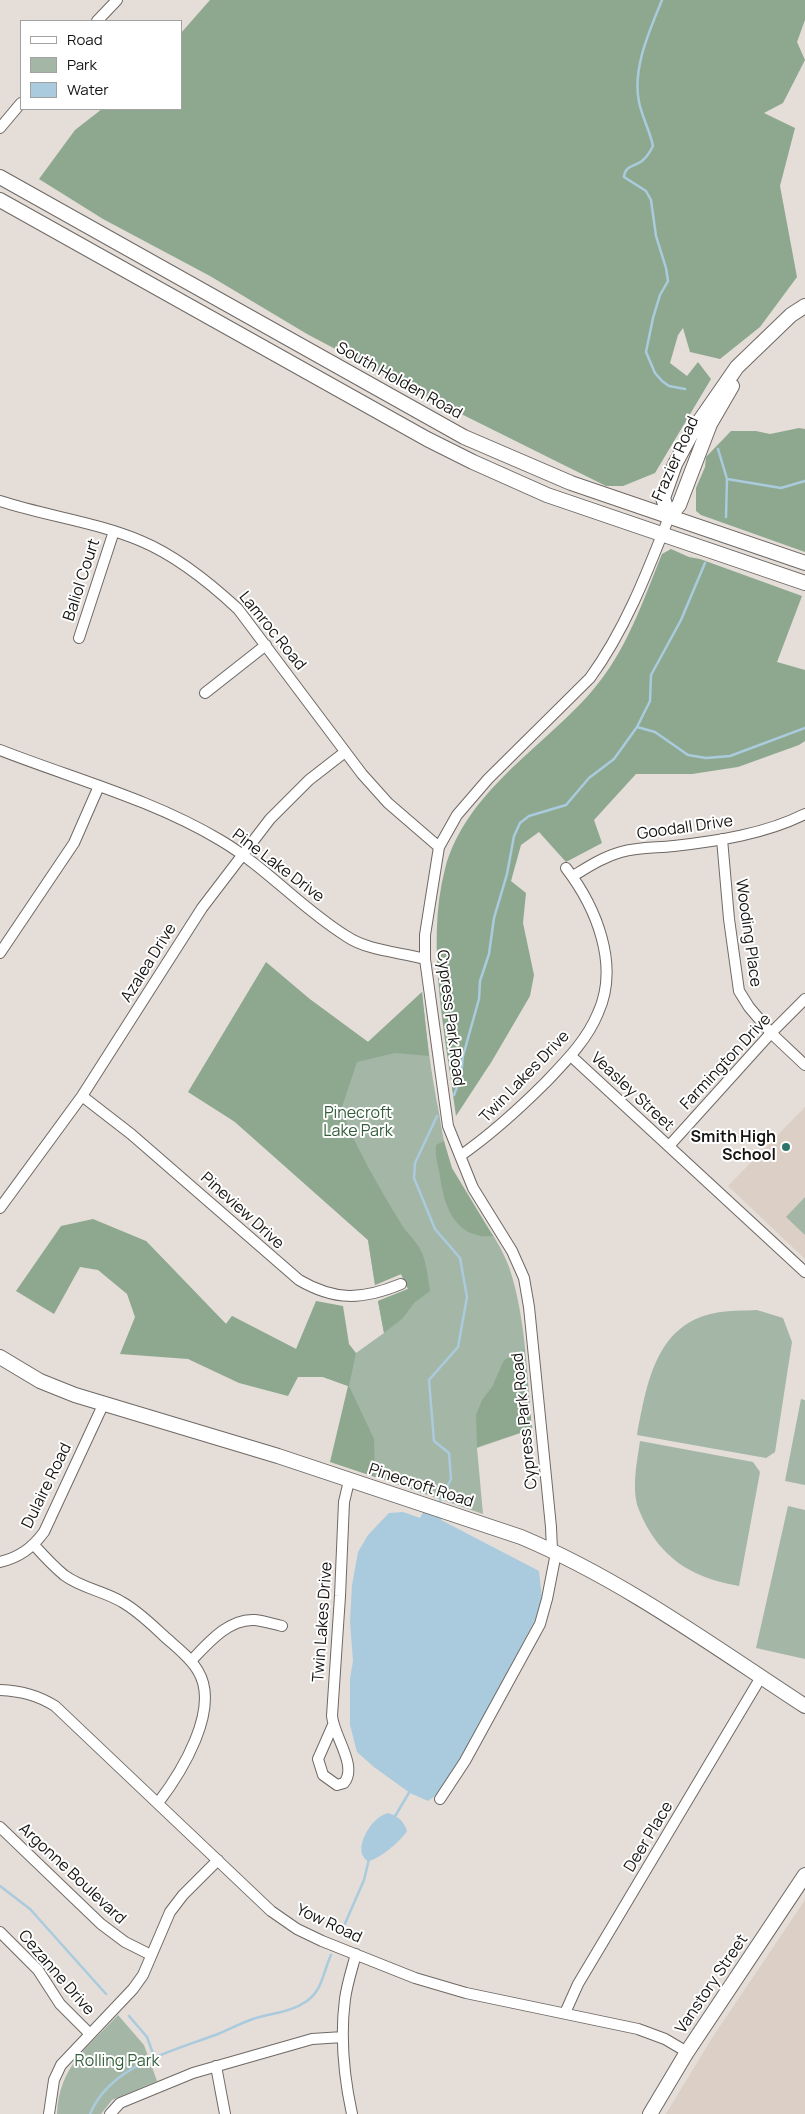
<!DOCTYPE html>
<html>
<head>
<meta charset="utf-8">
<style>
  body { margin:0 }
  #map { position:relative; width:805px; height:2114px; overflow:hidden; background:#e4ddd8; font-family:Manrope,sans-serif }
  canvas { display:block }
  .legend { position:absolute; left:20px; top:20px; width:162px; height:90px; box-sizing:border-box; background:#fff; border:1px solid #a2a1a1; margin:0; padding:6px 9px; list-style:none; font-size:15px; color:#171513 }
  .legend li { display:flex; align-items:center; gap:10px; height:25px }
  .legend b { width:25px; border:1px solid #a2a1a1 }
</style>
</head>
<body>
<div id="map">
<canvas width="805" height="2114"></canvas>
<ul class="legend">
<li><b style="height:6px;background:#fff"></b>Road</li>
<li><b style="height:14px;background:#a4b6a6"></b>Park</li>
<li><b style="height:14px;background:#a9cbdd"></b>Water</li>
</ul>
</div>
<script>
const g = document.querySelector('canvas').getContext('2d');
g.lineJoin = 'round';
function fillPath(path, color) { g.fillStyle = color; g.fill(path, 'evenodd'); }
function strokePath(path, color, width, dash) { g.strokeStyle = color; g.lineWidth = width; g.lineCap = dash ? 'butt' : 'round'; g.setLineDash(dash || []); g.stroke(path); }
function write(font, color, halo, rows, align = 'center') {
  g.font = font + ' Manrope,sans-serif'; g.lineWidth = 4; g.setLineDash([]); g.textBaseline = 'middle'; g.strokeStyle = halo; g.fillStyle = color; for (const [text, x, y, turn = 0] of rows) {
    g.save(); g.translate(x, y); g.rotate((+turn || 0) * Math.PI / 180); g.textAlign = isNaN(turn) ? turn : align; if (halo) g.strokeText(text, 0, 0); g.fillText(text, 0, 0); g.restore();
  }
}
fillPath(new Path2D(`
  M805,1107v152l-77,-73z
  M805,1900v214h-139l46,-76z`), '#dccfc5');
fillPath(new Path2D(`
  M422,992c4,41 9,81 17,121 3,18 6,38 13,56 15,35 44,62 57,98 17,50 18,110 23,162l-55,19 6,66 -125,-43 7,-25 -17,-60 -25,-9h-47l-154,-107 24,-29 80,83 6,-8 64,33 60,4 28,-20 -6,-32 30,-12 -7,-15 -26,11 -7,-45 -133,-118 76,-122 57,42z
  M805,1197v38l-19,-18z
  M757,1310l26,8 9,24 -17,110 -9,6 -129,-23c10,-51 18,-110 78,-122 14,-3 29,-2 42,-3z
  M801,1399l4,1v85l-20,-4z
  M640,1441l113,21 7,10 -21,114c-48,-8 -81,-29 -100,-76 -8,-20 -2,-48 1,-69z
  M788,1506l17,4v149l-49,-11z
  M118,2015l26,30 13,36 -45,19 -11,14h-44c2,-48 31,-67 61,-99z`), '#a4b6a6');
fillPath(new Path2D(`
  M210,0h595v20l-8,22 8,18 -22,43 -19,10 31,15 -15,58 17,91 -37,50 -40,32 -30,-7 -7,-24 -5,7 -8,28 17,13 11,-14 13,17 -56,94 -32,13h-17l-197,-98 -102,-54 -97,-58 -107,-57 -64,-40 36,-49 27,-21h79v-76z
  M799,428l6,1v123l-104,-37 -5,-4v-23l9,-21 1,-10 25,-26h25l14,3z
  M671,549l18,8 11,2 102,37 -25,66 28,8v71l-6,4 -61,22 -46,7h-56l-42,46 8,23 -36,19 -27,-30 -18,13 -10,36 15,12 -3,30 11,52 -4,21 -38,65 -36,55c-10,-78 -31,-171 -11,-247 21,-78 97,-120 147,-178 34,-39 51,-90 70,-137z
  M266,962l45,38 57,42 54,-50 7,64 -34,-3 -38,9 -16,48c16,39 37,76 59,112 5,9 13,16 19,25 7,11 9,31 11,44l-16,12 -11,15 -19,15 -6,-32 30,-12 -7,-15 -26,11 -7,-45 -133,-118 -47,-30z
  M444,1141l8,27 41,68c-5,0 -11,1 -16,-1 -26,-6 -34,-36 -37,-59 -2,-12 -5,-20 -4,-31z
  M93,1219l53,22 80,83 6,-8 64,33 20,-48 27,5 6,38 7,9 -7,33 25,53 1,38 -45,-15 18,-76 -25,-9h-25l-10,19 -49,-13 -51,-24 -68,-5 15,-37 -8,-23 -29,-24 -18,-3 -26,47 -38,-23 45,-65z
  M524,1350l8,79 -55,18 -1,-32 6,-15 10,-13 12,-27z`), '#8ea890');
fillPath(new Path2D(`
  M430,1500l20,6 -9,14 98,51 3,29 -6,18 -83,156 -14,19 -11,8 -18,-8 -36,-26 -17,-15 -7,-27v-46l3,-18 -3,-39 2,-37 6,-33 10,-17 21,-22 14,-1 17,6z
  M388,1813c10,3 16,8 19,18 -5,9 -30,30 -39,30 -15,-9 -1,-34 9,-42 3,-3 8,-5 11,-6z`), '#a9cbdd');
strokePath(new Path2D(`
  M662,0c-12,30 -30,68 -23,102 3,15 11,29 14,44 -3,6 -6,11 -11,15 -8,6 -17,4 -18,16l22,14 5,9 5,36 10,32 2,13 -8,14 -7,23 -7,34 9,21 7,8 7,5 16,3
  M718,449l9,30 -1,38
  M727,479l54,9 24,-7
  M637,727l18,5 33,23 18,3 24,-2 75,-28
  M454,1095l7,-19 2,-20 16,-57 1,-18 9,-27 5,-36 13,-44 7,-38 6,-13 9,-7 37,-11 23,-27 25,-19 23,-32 13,-26 1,-26 30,-55 24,-57
  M437,1116l-22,47 -1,15 21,51 25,29 7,39 -9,50 -29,33 5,61 15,12 2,26 -13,26
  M394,1818l16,-27
  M0,1886l30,23 76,85
  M340,1935l24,-55 5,-21
  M129,2016l18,21 8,22
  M90,2114c20,-49 83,-63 128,-80 12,-5 23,-11 35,-15 18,-6 37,-6 54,-18 16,-12 16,-29 24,-46`), '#a9cbdd', 2.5);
const street = new Path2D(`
  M97,21l20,-21
  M0,128l21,-25
  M0,501c46,15 96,21 141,40 36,15 69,42 97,68l124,165 26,29 51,44
  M79,638l35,-107
  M205,693l61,-48
  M0,750c74,29 151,49 220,90 46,27 81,68 126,96 22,15 54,16 79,23
  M722,839l7,80 10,72 10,16 22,26 34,32
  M573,876c15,-9 30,-19 48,-24 18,-5 35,-4 53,-6 44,-5 91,-12 131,-32
  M0,953l74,-110 25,-57
  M571,1056l234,216
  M82,1096l49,38 168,146c36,21 63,20 102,4
  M669,1146l102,-113 34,-34
  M460,1156c33,-23 58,-46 86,-74 20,-21 41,-42 52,-69 22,-48 -2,-106 -32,-145
  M0,1208l82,-112 120,-188 68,-89 39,-39 36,-28
  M34,1545c9,10 19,21 30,30 17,13 40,16 58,27 16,9 29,22 42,34 12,11 26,21 34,35 23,38 -17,102 -40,132
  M552,1550l-1,-23 -22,-220 -5,-29 -12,-27 -39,-63 -25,-62 -23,-167v-24l14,-88 18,-32 31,-36 102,-101c35,-48 57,-105 79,-161
  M0,1562c20,-5 32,-14 44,-30l59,-127
  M191,1661c17,-18 38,-43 64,-41 9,1 18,4 27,6
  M0,1690c21,1 37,5 55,16l216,205 26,18 25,12 93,37 51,15 172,36 27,10 22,13
  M333,1725l-15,34 5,16 14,10 7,-2c14,-17 -10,-46 -12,-67l8,-120 4,-94 5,-21
  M440,1799l25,-38 75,-137 7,-25 9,-46
  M0,1827l101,97 24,18 26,13
  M0,1932l38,38 22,34 30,30
  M565,2013l13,-29 183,-307
  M216,2066l9,48
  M49,2114l5,-34 7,-15 72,-76 10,-14 27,-63 13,-17 35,-35
  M110,2114l10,-11 73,-30 119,-34 31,-2
  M352,2114c-8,-37 -12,-77 -7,-115 2,-15 7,-30 11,-45`);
const secondary = new Path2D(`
  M0,177l464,260 107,46 234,80
  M0,200l427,239 46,23 74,33 258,88
  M669,517l-6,-19 12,-34 19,-35 43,-62 54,-52 14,-9
  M669,517l10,-12 31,-81 22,-38
  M0,1357l40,24 35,14 203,61 243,81c102,43 192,109 284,169
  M650,2114l37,-62 118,-177`);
strokePath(street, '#6f6965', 12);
strokePath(secondary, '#6f6965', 16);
strokePath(street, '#fff', 10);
strokePath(secondary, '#fff', 14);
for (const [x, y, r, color] of [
  [786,1147,5,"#2d746b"]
]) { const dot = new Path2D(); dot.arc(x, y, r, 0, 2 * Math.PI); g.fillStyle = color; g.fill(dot); strokePath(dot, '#fff', 2); }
write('16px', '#171513', '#fff', [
  ["South Holden Road",399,381,29],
  ["Frazier Road",676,459,-66],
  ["Baliol Court",82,580,-72],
  ["Lamroc Road",272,631,51],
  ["Goodall Drive",685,828,-8],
  ["Pine Lake Drive",278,866,37],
  ["Wooding Place",748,933,82],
  ["Azalea Drive",149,963,-58],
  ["Cypress Park Road",450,1018,83],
  ["Farmington Drive",726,1062,-47],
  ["Twin Lakes Drive",525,1077,-46],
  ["Veasley Street",632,1092,43],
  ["Pineview Drive",242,1211,42],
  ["Cypress Park Road",525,1421,-96],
  ["Dulaire Road",47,1486,-64],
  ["Pinecroft Road",421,1486,18],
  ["Twin Lakes Drive",323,1622,-86],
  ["Deer Place",649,1837,-59],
  ["Argonne Boulevard",72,1874,43],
  ["Yow Road",329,1924,25],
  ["Cezanne Drive",56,1973,49],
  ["Vanstory Street",712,1984,-56]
]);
write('16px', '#345e3a', '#fff', [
  ["Pinecroft",358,1114],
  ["Lake Park",358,1132],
  ["Rolling Park",117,2062]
]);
write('bold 16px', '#171513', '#fff', [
  ["Smith High",776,1138],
  ["School",776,1156]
], 'right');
</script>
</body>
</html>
